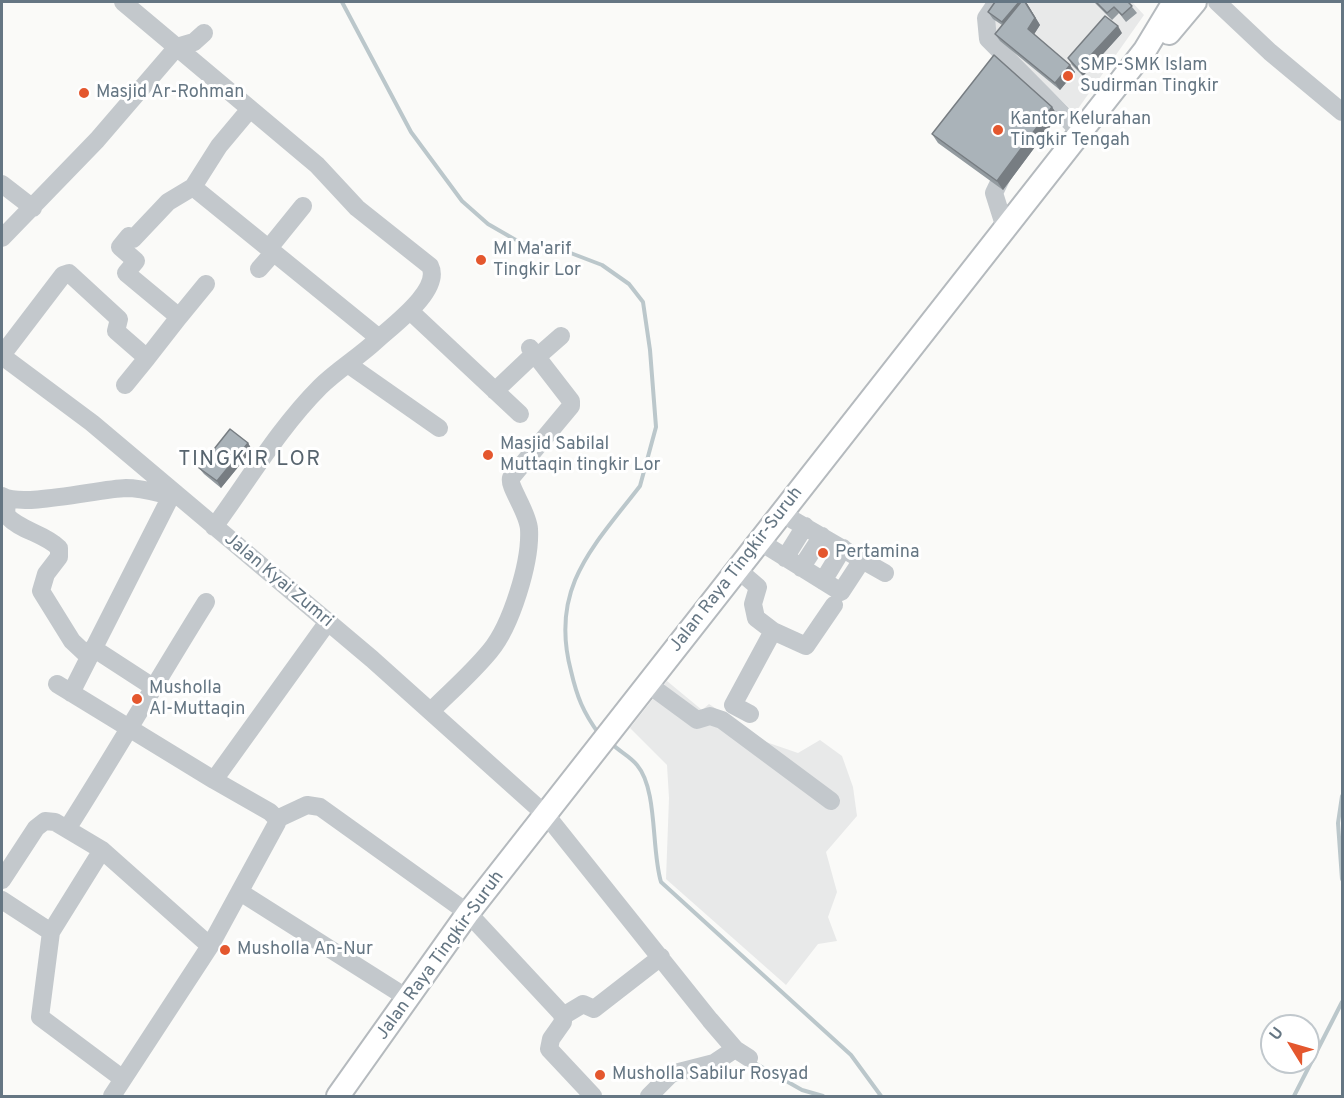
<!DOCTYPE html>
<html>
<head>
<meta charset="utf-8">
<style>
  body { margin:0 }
  #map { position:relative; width:1344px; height:1098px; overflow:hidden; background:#fafaf8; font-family:Overpass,sans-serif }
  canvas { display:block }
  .frame { position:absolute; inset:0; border:3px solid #657683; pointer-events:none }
  .north { position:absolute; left:1260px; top:1014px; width:60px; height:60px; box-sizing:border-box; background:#fff; border:2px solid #c1c8cd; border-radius:50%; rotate:307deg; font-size:16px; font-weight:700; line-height:24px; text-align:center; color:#657683 }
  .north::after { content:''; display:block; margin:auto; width:21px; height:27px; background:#e4572e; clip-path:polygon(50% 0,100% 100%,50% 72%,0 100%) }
</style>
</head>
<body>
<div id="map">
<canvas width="1344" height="1098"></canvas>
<div class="frame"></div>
<div class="north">U</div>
</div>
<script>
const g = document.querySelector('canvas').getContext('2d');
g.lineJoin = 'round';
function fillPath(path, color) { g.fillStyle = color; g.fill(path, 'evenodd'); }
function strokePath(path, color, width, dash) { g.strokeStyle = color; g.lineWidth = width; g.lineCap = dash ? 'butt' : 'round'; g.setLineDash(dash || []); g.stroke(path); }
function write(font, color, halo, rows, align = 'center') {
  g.font = font + ' Overpass,sans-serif'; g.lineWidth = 6; g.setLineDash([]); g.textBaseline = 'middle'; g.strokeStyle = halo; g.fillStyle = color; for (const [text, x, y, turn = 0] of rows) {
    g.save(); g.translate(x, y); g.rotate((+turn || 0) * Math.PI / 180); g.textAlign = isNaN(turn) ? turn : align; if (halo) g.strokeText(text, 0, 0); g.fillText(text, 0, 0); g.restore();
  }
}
fillPath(new Path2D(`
  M1001,2h131l12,13 -69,98 -79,-74 -8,-21z
  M667,681l35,29 7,-6 57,38 32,11 22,-13 22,16 11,31 4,29 -31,36 11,40 -9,25 9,24 -19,3 -32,41 -120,-106 3,-81 -2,-33 -37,-37z`), '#e8e9e9');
strokePath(new Path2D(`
  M342,2l69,130 51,69 26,23 26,15 22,9 32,4 34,13 27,19 14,18 7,48 6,77 -16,59c-47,61 -91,102 -69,185 6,26 12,41 28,63
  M612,744c7,7 19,13 25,21 21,25 14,84 24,117l190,173 30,41
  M1342,796l-4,27 4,56
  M751,1061l51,29 21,6
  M1294,1096l48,-94`), '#bbc7cb', 4);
const major = new Path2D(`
  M1169,33l26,-31
  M338,1096l130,-183 677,-863 29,-48`);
strokePath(major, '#b5babe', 26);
strokePath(new Path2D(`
  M123,2l194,163 40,43 73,58c12,24 -38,60 -53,74 -18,17 -40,30 -57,47 -41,41 -72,94 -106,140
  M997,2l-11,16 2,21 92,93
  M1217,2l53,50 72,60
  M2,184l31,24
  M193,187l186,151
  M1005,228l-11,-35 14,-29
  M2,238l95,-98 80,-93 17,-5 10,-9
  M269,248l34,-42
  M259,269l15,-17
  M410,311l110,103
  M179,317l27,-33
  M2,355l61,-80 6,-2 50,46 -3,12 31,27 32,-41 -53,-44 10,-12 -16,-14 9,-11 4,3 35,-37 25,-15 26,-41 31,-37
  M2,356l90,67 280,236 175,157 163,204 25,29 14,9
  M537,357l24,-21
  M349,365l90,63
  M125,385l22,-27
  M495,391l39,-37
  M2,496c20,12 96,-7 124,-8 17,0 35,6 51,9
  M7,500l-1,15c14,16 38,18 53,33v9l-13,17 -5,17 31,50 17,16
  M759,541l82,51 21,-32 -81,-47
  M785,558l20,-32
  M862,560l23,13
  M801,568l21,-32
  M737,569l21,18 -5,17 3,14 17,13 -40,74 17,9
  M823,581l20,-33
  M773,631l33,15 28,-41
  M93,648l60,39
  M57,684l157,96
  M648,684l49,36 13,-4 12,4 109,81
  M71,693l100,-197
  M431,711c19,-19 41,-38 59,-60 21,-25 41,-89 39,-122 -1,-17 -21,-43 -18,-51l60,-72v-5l-41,-53
  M277,819l30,-14 13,2 148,106 94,101 1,8 -12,17 -2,10 44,47
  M67,829c48,-75 92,-152 139,-227
  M2,880l34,-52 9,-7 10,1 47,28
  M240,892l169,107
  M2,900l49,32 51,-82 108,96
  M51,932l-11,85 83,62
  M563,1016l20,-12 11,5 67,-52
  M112,1096l98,-150 67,-123v-4l-7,-7 -56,-32 113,-157
  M649,1096l22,-22 43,-11 21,-14`), '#c3c8cc', 18);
strokePath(major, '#fff', 22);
fillPath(new Path2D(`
  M995,2h31l14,23 -6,9 41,38 -15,18 -60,-49 -5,-7 7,-9 -9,-6 -5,-7z
  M1094,2h34l9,11 -11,9 -7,-9 -7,7z
  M1122,33l-39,43 -11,-11 -4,-7z
  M1052,107l6,9 -55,74 -65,-47 -6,-9z
  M248,443l4,7 -31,38 -17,-14 -5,-6z`), '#929a9f');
fillPath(new Path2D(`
  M1019,2h7l14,23 -7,11 -26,-7 -5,-7z
  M1118,26l4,7 -39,43 -5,-7z
  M1070,65l5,7 -15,18 -5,-7z
  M1052,107l6,9 -55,74 -6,-9z
  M248,443l4,7 -31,38 -4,-7z`), '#777d82');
const building = new Path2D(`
  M995,2h24l-17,20 -14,-10z
  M1021,2h4l10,16 -7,11 42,36 -15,18 -60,-49z
  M1096,2h32l4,4 -10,9 -8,-8 -7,6z
  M1105,16l13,10 -40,43 -10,-11z
  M994,55l58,52 -55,74 -65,-47z
  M230,429l18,14 -31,38 -18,-13z`);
fillPath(building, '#aab3b9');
strokePath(building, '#777d82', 1.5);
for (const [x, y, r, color] of [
  [1068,76,6,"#e4572e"],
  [84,93,6,"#e4572e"],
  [998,130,6,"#e4572e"],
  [481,260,6,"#e4572e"],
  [488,455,6,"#e4572e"],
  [823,553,6,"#e4572e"],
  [137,699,6,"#e4572e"],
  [225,950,6,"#e4572e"],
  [600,1075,6,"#e4572e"]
]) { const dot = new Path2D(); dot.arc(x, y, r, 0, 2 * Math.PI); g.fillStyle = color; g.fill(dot); strokePath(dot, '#fff', 2); }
write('18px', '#657683', '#fff', [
  ["SMP-SMK Islam",1080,66],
  ["Sudirman Tingkir",1080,87],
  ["Masjid Ar-Rohman",96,93],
  ["Kantor Kelurahan",1010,120],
  ["Tingkir Tengah",1010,141],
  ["MI Ma'arif",493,250],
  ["Tingkir Lor",493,271],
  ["Masjid Sabilal",500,445],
  ["Muttaqin tingkir Lor",500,466],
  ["Pertamina",835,553],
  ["Musholla",149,689],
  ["Al-Muttaqin",149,710],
  ["Musholla An-Nur",237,950],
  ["Musholla Sabilur Rosyad",612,1075]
], 'left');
write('18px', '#657683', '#fff', [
  ["Jalan Raya Tingkir-Suruh",737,570,-52],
  ["Jalan Kyai Zumri",278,581,40],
  ["Jalan Raya Tingkir-Suruh",441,956,-54]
]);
g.letterSpacing = '1.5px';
write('21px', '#57646e', '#fff', [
  ["TINGKIR LOR",250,461]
]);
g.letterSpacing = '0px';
</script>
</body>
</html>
